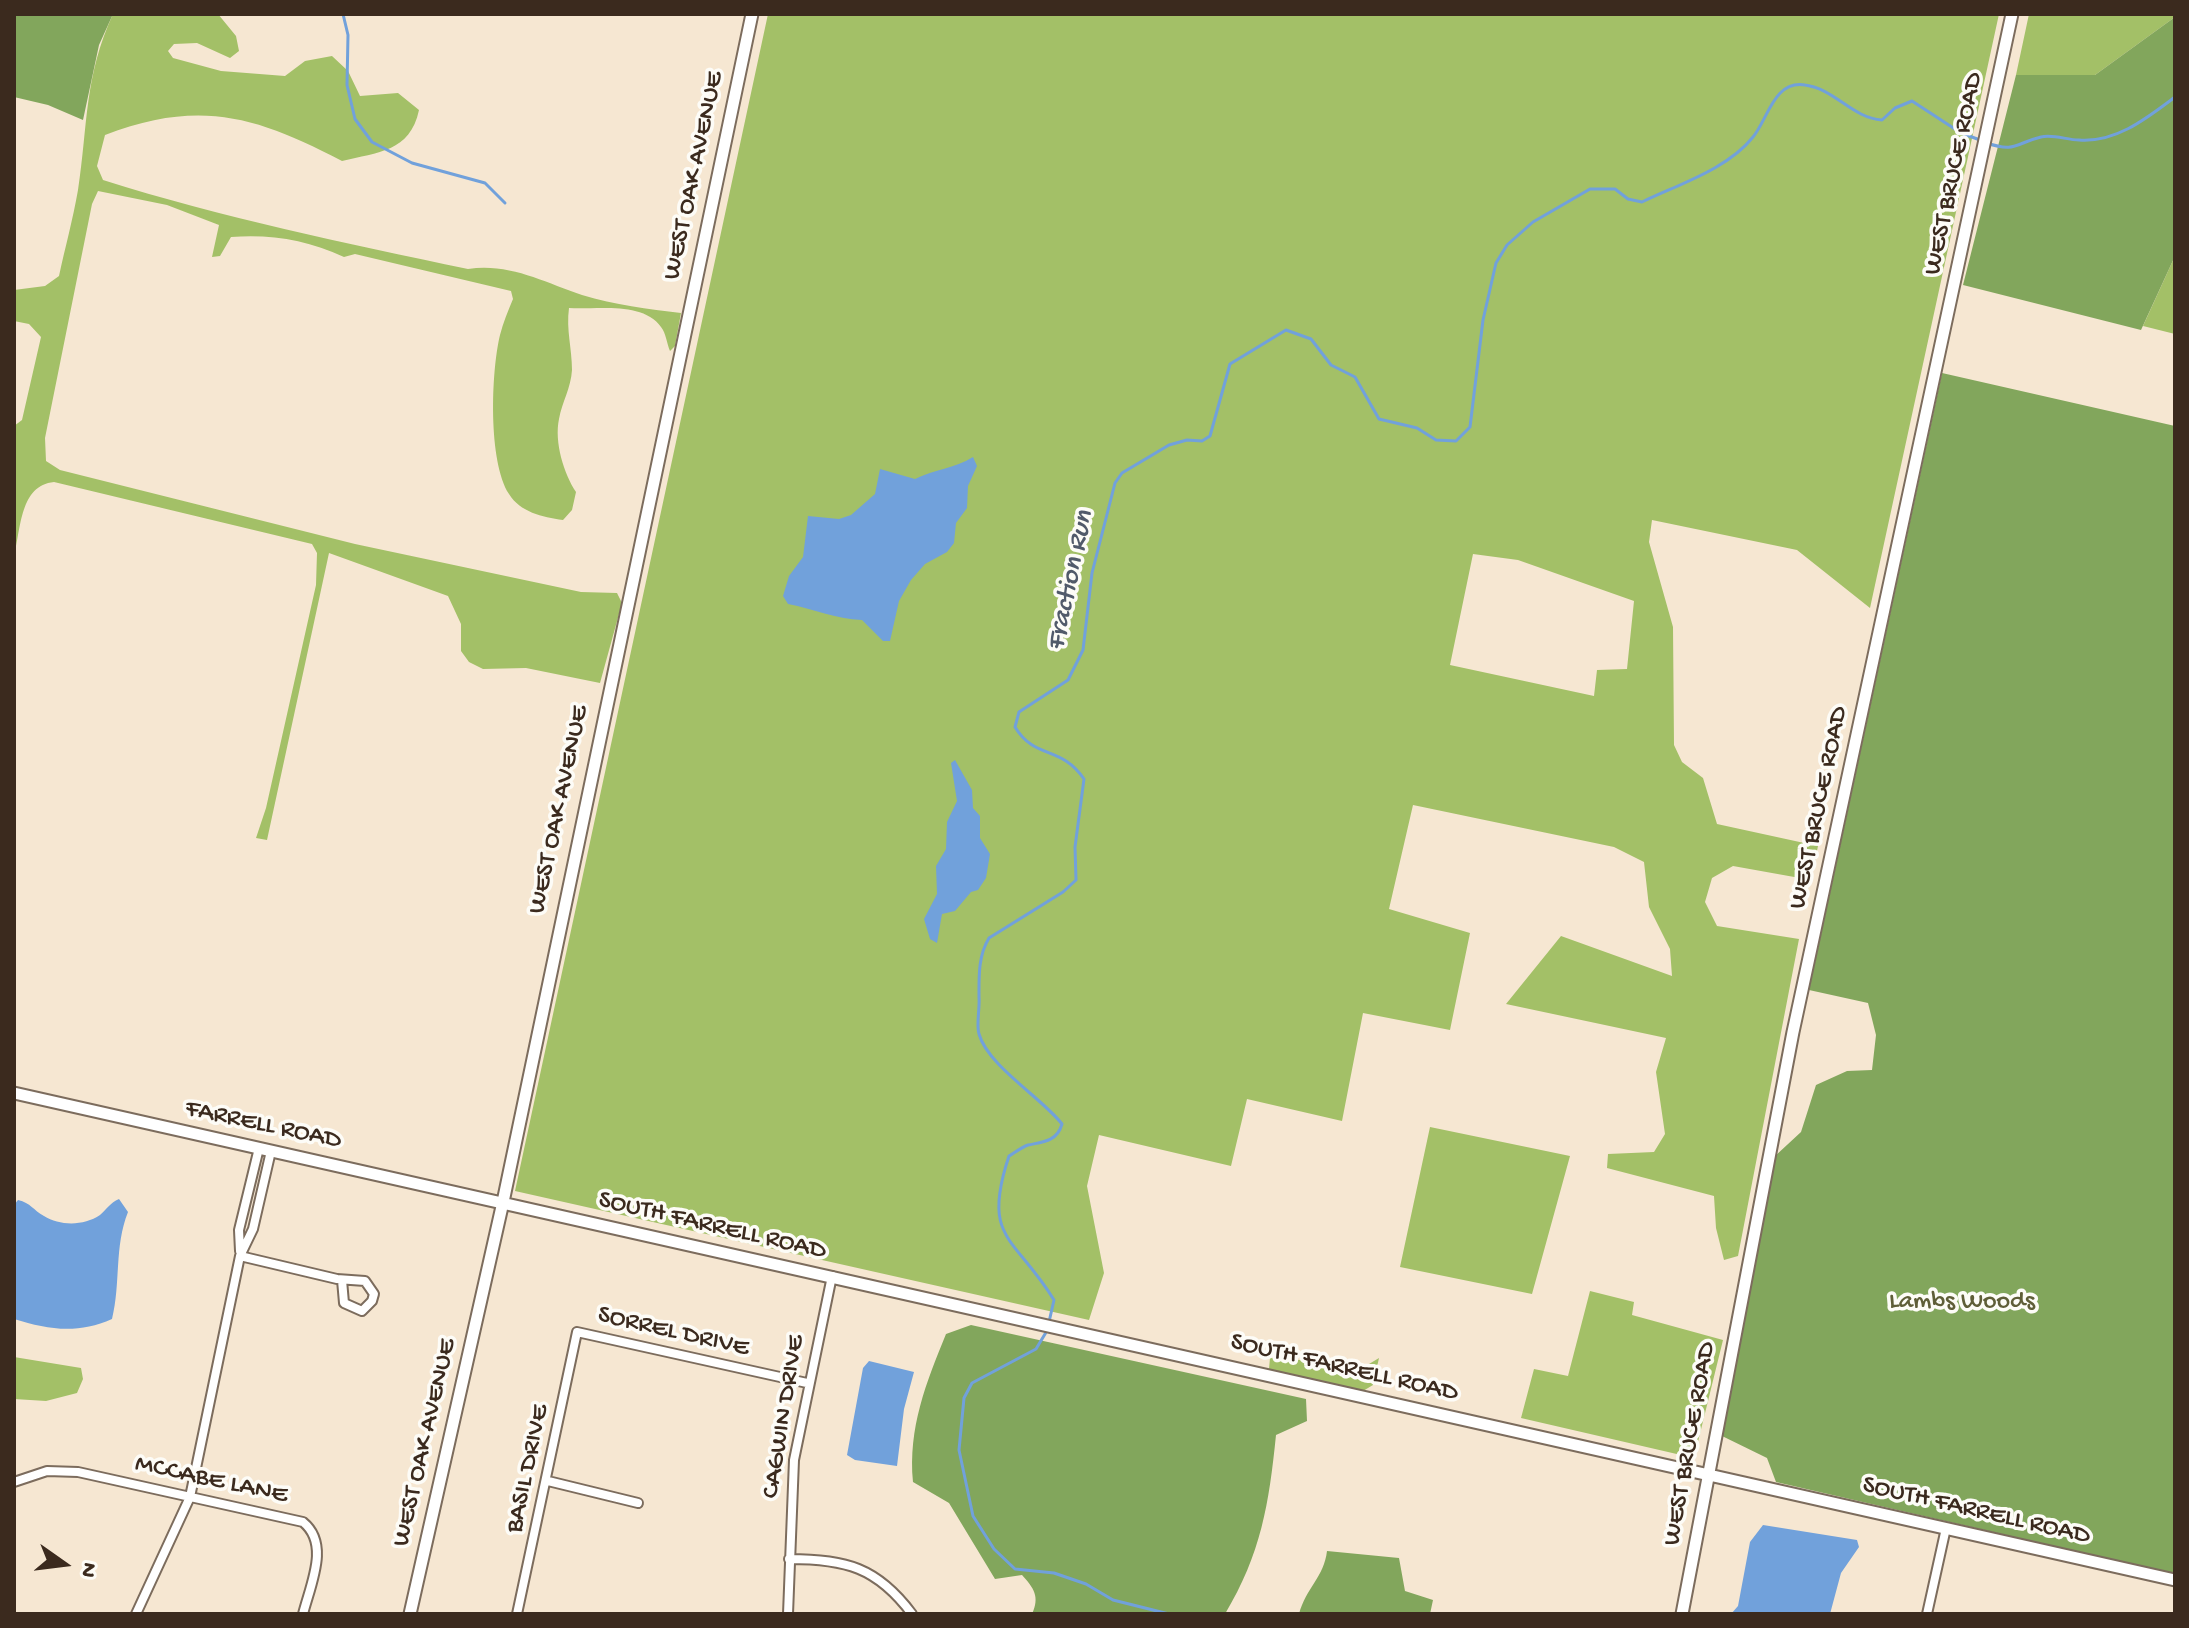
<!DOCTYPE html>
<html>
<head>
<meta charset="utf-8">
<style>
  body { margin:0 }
  #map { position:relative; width:2189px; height:1628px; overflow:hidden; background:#f6e7d2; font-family:"Gochi Hand",sans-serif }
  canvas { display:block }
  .frame { position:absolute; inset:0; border:16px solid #3b2a1e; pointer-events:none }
  .north { position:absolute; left:24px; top:1524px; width:80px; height:80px; -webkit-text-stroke:6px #fdfcf7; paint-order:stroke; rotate:104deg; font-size:22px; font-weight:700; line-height:32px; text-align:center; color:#3b2a1e }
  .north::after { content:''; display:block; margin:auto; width:28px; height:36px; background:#3b2a1e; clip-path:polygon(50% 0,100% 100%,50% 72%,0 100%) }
</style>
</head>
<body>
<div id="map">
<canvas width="2189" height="1628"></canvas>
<div class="frame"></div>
<div class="north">N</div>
</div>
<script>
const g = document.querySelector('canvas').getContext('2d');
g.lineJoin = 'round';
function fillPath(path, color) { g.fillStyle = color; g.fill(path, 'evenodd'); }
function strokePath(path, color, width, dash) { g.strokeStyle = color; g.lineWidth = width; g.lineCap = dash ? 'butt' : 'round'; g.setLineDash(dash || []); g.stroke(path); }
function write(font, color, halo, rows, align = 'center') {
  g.font = font + ' "Gochi Hand",sans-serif'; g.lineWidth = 7; g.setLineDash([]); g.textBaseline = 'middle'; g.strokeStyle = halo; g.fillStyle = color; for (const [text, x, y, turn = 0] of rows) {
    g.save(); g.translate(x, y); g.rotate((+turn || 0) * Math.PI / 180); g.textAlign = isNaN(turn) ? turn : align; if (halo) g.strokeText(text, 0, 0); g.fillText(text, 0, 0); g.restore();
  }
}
fillPath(new Path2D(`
  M113,14h105l18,22 3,15 -9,7 -33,-15 -23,1 -6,7 5,7 48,13 64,5 20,-15 27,-5 16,15 12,25 38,-3 21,17c-9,42 -41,42 -77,51 -86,-45 -143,-62 -237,-26l-8,31 6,14c120,38 242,63 365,89 42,-6 75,13 114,26 33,10 66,14 99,18l-6,33 -5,5c-3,-7 -4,-18 -9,-24 -18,-26 -66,-17 -92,-19 -3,22 3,40 3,62 -1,18 -10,32 -13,49 -5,23 5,55 17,73l-4,18 -9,10c-21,-3 -43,-8 -54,-26 -21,-33 -18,-122 -9,-159 3,-12 8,-24 13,-36l-2,-8 -156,-37 -11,3c-37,-17 -72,-23 -113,-20l-11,19 -8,1 7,-32 -52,-20 -69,-14 -6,13 -47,234 1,23 14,9 295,74 226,48 36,1 5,10 -22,80 -74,-15 -43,1 -14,-7 -8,-11v-27l-13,-28 -119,-43 -62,287 -11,-2 10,-30 50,-223 1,-32 -5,-9 -258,-62c-34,3 -33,47 -40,74v-130l8,-6 19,-83 -12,-13 -15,-3v-31l31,-4 14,-10c6,-28 14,-57 19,-86 10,-65 6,-113 35,-176z
  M768,14h1231l-129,594 -73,-58 -145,-30 -3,22 24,85 1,118 8,17 21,16 14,46 101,22 -7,34 -78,-14 -21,12 -7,24 12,24 82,13 -61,317 -14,4 -8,-32 -2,-32 -107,-28 1,-14 46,-2 11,-18 -9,-62 10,-34 -160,-34 55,-68 111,40 -2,-27 -21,-42 -5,-45 -30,-15 -201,-42 -24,104 81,24 -20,97 -87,-17 -21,108 -95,-22 -16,67 -132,-31 -12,51 17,87 -15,47 -574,-129zM1473,554l45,6 116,41 -7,68 -30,1 -3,26 -144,-31z
  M2029,14h146v3l-80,58h-79z
  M2175,256v78l-32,-8z
  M1430,1127l140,29 -38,138 -132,-27z
  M1590,1291l44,11 -2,13 91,25 -29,118 -173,-40 13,-49 34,7z
  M14,1357l67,11 2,11 -6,14 -31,8 -32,-2z
  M1270,1358l31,2 53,13 25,-15 -6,27 -10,6 -94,-22z`), '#a3c067');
fillPath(new Path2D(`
  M14,14h99l-14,31 -16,75 -35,-15 -34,-8z
  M2175,17v239l-34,74 -178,-45 53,-210h79z
  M1942,373l233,53v1148l-399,-92 -9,-24 -47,-23 54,-278 27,-25 15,-47 31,-14 25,-1 4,-35 -8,-32 -59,-13z
  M971,1325l335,74 1,22 -31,14c-7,69 -15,119 -51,179h-193c8,-17 2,-26 -10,-39l-27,4 -46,-76 -36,-21c-5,-54 13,-99 33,-148z
  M1327,1551l72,7 6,33 28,9 -3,14h-131c7,-26 25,-37 28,-63z`), '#82a65c');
fillPath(new Path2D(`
  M973,457l4,9 -9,20 -1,22 -11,15 -2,20 -7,9 -22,12 -14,16 -12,21 -9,40h-7l-21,-21c-27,-1 -48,-11 -74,-16l-5,-8 6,-20 14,-19 5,-41 31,3 12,-4 24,-21 5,-25 35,10c20,-10 39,-10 58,-22z
  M955,760l17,30 1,18 7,8v22l10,16 -4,24 -8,12 -7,2 -16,19 -13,3 -5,29 -7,-4 -6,-20 13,-25 -1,-28 10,-17 1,-27 10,-21 -6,-38z
  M119,1199l9,13c-14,35 -7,71 -16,107 -34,15 -63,11 -98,0v-114l4,-5c13,3 15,10 26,16 16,10 40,10 56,-1 7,-6 10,-12 19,-16z
  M869,1361l45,11 -10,37 -7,57 -42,-6 -8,-5 16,-87z
  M1763,1525l94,15 2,7 -18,26 -11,41h-99l7,-8 12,-64z`), '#71a1db');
strokePath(new Path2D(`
  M343,14l5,21 -1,50 8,34 17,23 40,21 73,20 20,20
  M1987,143c28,10 29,0 54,-6 12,-3 26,3 38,3 37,3 68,-22 96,-43
  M1049,1322l5,-22c-39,-64 -73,-60 -45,-144 5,-3 13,-9 19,-11 14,-3 29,-3 34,-21 -20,-26 -74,-58 -83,-90 -3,-9 1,-26 0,-37 0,-20 -1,-41 10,-59l74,-46 13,-12 -1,-33 9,-68c-23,-34 -49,-19 -69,-52l4,-15 49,-32 15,-30 9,-77 23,-90 7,-10 47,-28 18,-5 15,1 8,-5 20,-72 56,-34 25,9 20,26 24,12 24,42 38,9 19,12 20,1 14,-14 13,-107 13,-57 11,-18 26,-23 57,-33h25l13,10 14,3c35,-17 86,-33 111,-65 15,-18 21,-57 52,-52 30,4 47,33 77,35l13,-12 17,-7 49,32 19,7
  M1048,1329l-12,20 -64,34 -8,15 -5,52 14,66 21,33 21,20 39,4 32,11 27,16 56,14`), '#71a1db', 3);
const minor = new Path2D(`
  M240,1251l-1,-21 20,-82
  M240,1256l97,23 28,2 9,13 -2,7 -10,10 -18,-8 -2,-23
  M548,1481l90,22
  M14,1482l33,-11 31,1 225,50c27,22 8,61 0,92
  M789,1559c56,0 88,8 123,55
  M136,1614l54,-117 50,-241 13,-27 18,-78
  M517,1614l60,-282 230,51
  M788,1614l6,-154 38,-184
  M1927,1614l19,-86`);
const tertiary = new Path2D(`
  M14,1093l2161,487
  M410,1614l93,-412 249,-1188
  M1682,1614l111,-582 219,-1018`);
strokePath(minor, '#7c6c5d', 12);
strokePath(tertiary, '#7c6c5d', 15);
strokePath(minor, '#fff', 8);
strokePath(tertiary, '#fff', 11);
write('26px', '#3b2a1e', '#fdfcf7', [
  ["WEST BRUCE ROAD",1955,174,-78],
  ["WEST OAK AVENUE",695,176,-78],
  ["WEST BRUCE ROAD",1820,808,-78],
  ["WEST OAK AVENUE",560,810,-78],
  ["FARRELL ROAD",263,1126,12],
  ["SOUTH FARRELL ROAD",712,1227,13],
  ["SORREL DRIVE",673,1333,13],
  ["SOUTH FARRELL ROAD",1344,1369,13],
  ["CAGWIN DRIVE",785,1417,-81],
  ["WEST OAK AVENUE",426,1443,-77],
  ["WEST BRUCE ROAD",1691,1444,-80],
  ["BASIL DRIVE",529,1469,-78],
  ["MCCABE LANE",211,1481,12],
  ["SOUTH FARRELL ROAD",1976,1512,13]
]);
write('26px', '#5f5e38', '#fdfcf7', [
  ["Lambs Woods",1962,1303]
]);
write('italic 28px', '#515a6a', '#fdfcf7', [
  ["Fraction Run",1072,581,-78]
]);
</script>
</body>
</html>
